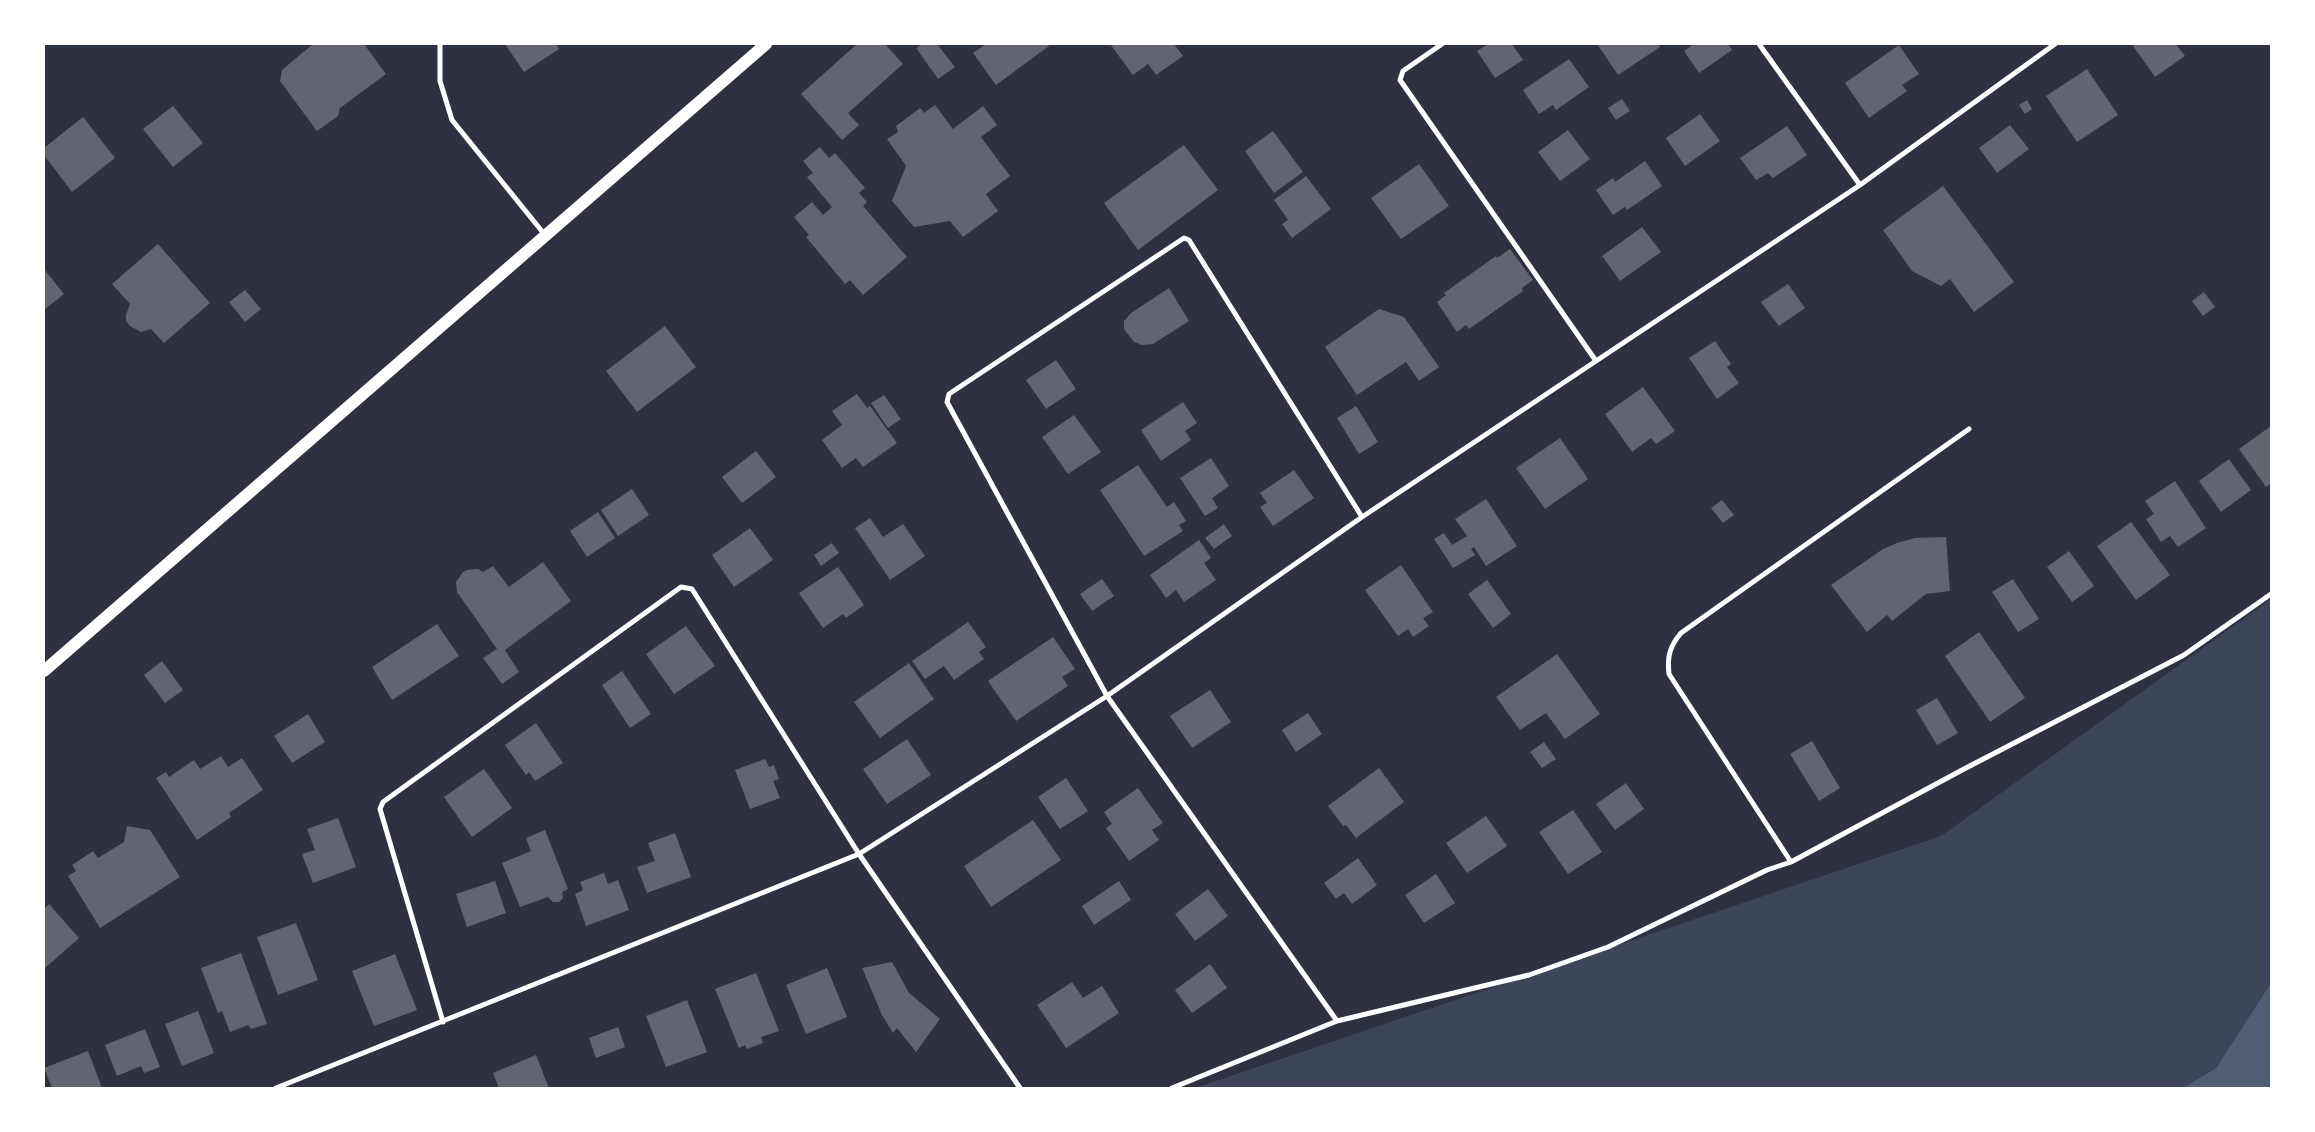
<!DOCTYPE html>
<html>
<head>
<meta charset="utf-8">
<style>
  body { margin:0 }
  #map { position:relative; width:2315px; height:1132px; overflow:hidden; background:#2d3142; font-family:"Sofia Sans Condensed",sans-serif }
  canvas { display:block }
  .frame { position:absolute; inset:0; border:45px solid #fff; pointer-events:none }
</style>
</head>
<body>
<div id="map">
<canvas width="2315" height="1132"></canvas>
<div class="frame"></div>
</div>
<script>
const g = document.querySelector('canvas').getContext('2d');
g.lineJoin = 'round';
function fillPath(path, color) { g.fillStyle = color; g.fill(path, 'evenodd'); }
function strokePath(path, color, width, dash) { g.strokeStyle = color; g.lineWidth = width; g.lineCap = dash ? 'butt' : 'round'; g.setLineDash(dash || []); g.stroke(path); }
fillPath(new Path2D(`
  M2271,599v384l-55,85 -33,20h-988l746,-252z`), '#3c4559');
fillPath(new Path2D(`
  M2271,983v105h-88l33,-20z`), '#4f5d75');
fillPath(new Path2D(`
  M313,44h51l22,30 -46,34 -2,8 -21,15 -37,-50 2,-11z
  M505,44h51l3,5 -35,23z
  M857,44h28l18,20 -55,49 11,12 -17,15 -41,-46z
  M922,44h15l18,23 -17,12 -22,-31z
  M986,44h62l1,2 -53,39 -23,-32z
  M1110,44h64l9,12 -27,19 -8,-11 -15,11z
  M1488,44h24l11,16 -28,18 -18,-27z
  M1597,44h61l2,3 -42,28z
  M1694,44h34l4,6 -33,23 -15,-22z
  M2136,44h40l9,12 -30,21 -22,-31z
  M1899,45l20,29 -17,11 5,6 -38,27 -24,-35z
  M1569,59l20,28 -33,23 -3,-5 -14,9 -16,-24z
  M2087,69l31,46 -41,27 -31,-46z
  M1622,99l8,12 -14,9 -8,-12z
  M2027,100l5,9 -7,5 -6,-9z
  M935,105l18,24 30,-23 14,19 -16,12 29,39 -24,18 12,17 -35,26 -13,-16 -36,6 -22,-26 14,-35 -19,-27 11,-7 -2,-6 24,-18 4,5z
  M173,106l30,37 -30,24 -30,-38z
  M1700,114l20,27 -35,25 -19,-28z
  M83,117l32,41 -43,34 -28,-37v-7z
  M2010,125l19,24 -32,24 -18,-25z
  M1787,126l20,29 -34,23 -5,-5 -12,7 -16,-22z
  M1568,130l22,29 -30,22 -22,-29z
  M1273,131l30,41 -29,21 -29,-42z
  M1184,145l34,45 -80,60 -34,-47z
  M820,147l9,11 6,-5 30,35 -6,5 8,9 -4,4 44,51 -44,38 -13,-15 -5,4 -39,-47 3,-2 -15,-18 18,-15 11,13 9,-8 -25,-30 6,-4 -10,-12z
  M1645,161l17,25 -35,24 -2,-3 -12,8 -17,-25 17,-12 2,4z
  M1419,164l30,42 -48,33 -30,-41z
  M1306,176l25,33 -39,29 -10,-14 6,-4 -14,-20z
  M1943,186l71,96 -40,30 -24,-33 -9,7 -29,-15 -29,-41z
  M1642,227l19,25 -41,29 -18,-25z
  M158,244l52,59 -46,40 -13,-14 -10,3 -11,-6 -4,-5v-6l4,-11 -18,-20z
  M1510,249l23,31 -11,8 1,3 -54,38 -3,-4 -9,7 -20,-30 9,-7 -2,-2 52,-37 1,2z
  M44,269l20,25 -20,16z
  M1788,284l17,24 -26,18 -18,-24z
  M1169,288l20,33 -36,23 -11,1 -8,-3 -10,-13v-8l7,-8z
  M245,290l16,19 -16,13 -16,-20z
  M2204,292l11,15 -12,9 -11,-15z
  M1379,309l25,8 35,50 -20,14 -13,-19 -49,33 -32,-48z
  M665,326l31,41 -59,45 -31,-41z
  M1715,341l16,23 -4,3 12,16 -22,16 -28,-41z
  M1056,360l20,29 -30,20 -20,-29z
  M1643,387l32,44 -19,13 -5,-6 -19,14 -27,-38z
  M857,394l10,14 3,-2 27,37 -34,24 -7,-9 -14,10 -20,-28 20,-15 -10,-14z
  M884,395l17,24 -13,9 -17,-25z
  M1183,402l14,21 -12,8 6,9 -30,21 -20,-31z
  M1356,406l22,36 -19,12 -22,-36z
  M1074,415l27,37 -33,22 -26,-37z
  M2271,426v57l-5,4 -27,-38z
  M1560,438l28,41 -43,30 -29,-41z
  M756,451l20,26 -34,26 -20,-26z
  M1211,458l18,28 -17,12 6,10 -13,8 -25,-38z
  M2229,459l22,31 -30,22 -22,-31z
  M1138,465l29,42 7,-5 12,19 -7,4 4,6 -39,25 -44,-66z
  M1294,470l20,28 -41,28 -13,-19 7,-4 -7,-10z
  M2175,481l31,47 -28,19 -8,-11 -9,6 -15,-23 8,-5 -9,-13z
  M632,489l17,26 -31,21 -17,-26z
  M1486,499l31,47 -31,20 -12,-19 -3,2 4,6 -22,13 -19,-29 10,-6 8,12 15,-9 -12,-17z
  M1722,500l12,15 -11,8 -12,-15z
  M598,512l17,26 -28,19 -17,-26z
  M870,518l13,19 20,-13 22,32 -35,24 -35,-52z
  M2131,522l39,53 -34,25 -39,-54z
  M1224,524l8,12 -18,13 -9,-11z
  M750,528l23,32 -39,27 -22,-32z
  M1946,537l4,54 -24,3 -34,27 -5,-6 -20,17 -36,-47 52,-36 14,-6 18,-5z
  M1199,540l12,18 -7,5 12,17 -32,22 -8,-12 -10,8 -16,-23z
  M832,543l7,10 -18,13 -7,-11z
  M2069,551l25,35 -22,16 -25,-35z
  M543,562l28,39 -66,49 14,22 -17,12 -19,-26 14,-9 -40,-57 -1,-10 7,-10 4,-2 11,-1 5,3 10,-6 16,21z
  M1401,565l32,47 -10,6 6,8 -16,11 -5,-8 -10,7 -33,-46z
  M838,567l26,38 -18,13 -3,-4 -20,14 -24,-35z
  M1102,579l12,17 -22,15 -12,-17z
  M2013,579l26,40 -21,13 -26,-40z
  M1487,580l24,34 -18,14 -25,-34z
  M968,622l18,25 -7,5 5,7 -30,21 -10,-14 -19,13 -13,-18z
  M437,624l22,32 -67,44 -20,-33z
  M686,626l29,40 -41,28 -28,-40z
  M1979,632l46,66 -35,24 -45,-66z
  M1053,637l22,32 -13,8 6,9 -52,35 -28,-40z
  M1557,654l43,60 -35,25 -19,-26 -26,17 -24,-33z
  M162,661l21,29 -18,13 -21,-28z
  M909,663l25,36 -54,39 -26,-36z
  M622,671l29,43 -21,14 -28,-43z
  M1210,690l21,32 -39,26 -22,-32z
  M1937,698l21,35 -21,12 -21,-35z
  M1308,713l14,21 -26,18 -14,-22z
  M308,714l17,28 -33,21 -18,-27z
  M536,723l27,40 -28,18 -6,-9 -3,3 -21,-30z
  M907,739l24,36 -44,29 -24,-35z
  M1812,741l28,47 -21,13 -29,-47z
  M1544,742l12,17 -14,9 -12,-16z
  M221,756l7,11 14,-9 21,32 -34,23 2,4 -34,23 -41,-62 10,-6 3,5 25,-17 6,9z
  M765,759l4,8 5,-2 5,14 -6,2 7,17 -30,11 -15,-39z
  M1379,768l25,34 -48,36 -10,-13 -3,1 -15,-20z
  M484,769l28,39 -40,29 -28,-40z
  M1066,778l22,33 -28,18 -22,-32z
  M1626,783l18,26 -29,21 -19,-26z
  M1138,788l25,35 -11,7 7,10 -30,21 -23,-33 6,-4 -8,-12z
  M1573,810l29,42 -34,22 -29,-42z
  M1486,816l21,30 -40,27 -21,-30z
  M338,818l18,49 -43,16 -11,-29 13,-4 -8,-21z
  M1033,820l28,40 -70,47 -27,-41z
  M127,826l23,4 30,47 -80,51 -32,-52 8,-5 -4,-6 21,-14 5,7 26,-16z
  M545,830l23,59 -6,3 1,6 -4,4h-6l-5,-5 -28,10 -18,-44 29,-12 -5,-13z
  M675,833l16,44 -44,16 -10,-26 18,-6 -7,-18z
  M1358,858l19,27 -25,19 -8,-11 -8,6 -12,-16z
  M604,873l4,11 10,-4 11,30 -43,16 -11,-32 8,-4 -3,-8z
  M1436,874l19,29 -31,20 -19,-28z
  M495,881l11,32 -39,14 -11,-33z
  M1119,881l12,19 -37,25 -12,-19z
  M1208,889l20,27 -33,25 -20,-27z
  M49,904l30,34 -35,31v-60z
  M296,923l22,57 -40,15 -21,-58z
  M241,953l26,71 -16,5 -3,-4 -18,7 -8,-21 -4,2 -17,-45z
  M395,954l22,56 -43,16 -22,-55z
  M892,962l17,31 31,26 -24,33 -19,-24 -4,5 -11,-18 -20,-47z
  M1210,964l17,24 -35,25 -17,-23z
  M827,968l20,49 -41,17 -20,-49z
  M756,973l23,58 -18,6 2,6 -16,6 -2,-4 -6,3 -24,-59z
  M1072,982l11,16 19,-12 17,27 -53,35 -29,-43z
  M687,1000l20,52 -41,15 -20,-51z
  M198,1011l16,42 -32,13 -17,-42z
  M618,1027l7,20 -29,11 -7,-20z
  M145,1029l15,38 -16,6 -3,-7 -24,10 -12,-31z
  M88,1051l14,37h-50l-8,-20z
  M536,1055l13,33h-50l-6,-15z`), '#626471');
strokePath(new Path2D(`
  M440,44v37l12,39 93,115
  M1442,44l-39,27 -3,9 196,281
  M1759,44l101,141
  M1791,862l-122,-188c-2,-18 1,-28 12,-41l288,-204
  M1337,1021l-230,-325 -160,-294 2,-8 235,-156 5,2 173,277
  M443,1022l-63,-213 3,-7 298,-215 11,2 167,265 161,234
  M276,1088l583,-234 248,-158 255,-179 498,-332 195,-141
  M1172,1088l165,-67 192,-46 79,-28 159,-77 24,-8 173,-93 220,-114 87,-61`), '#fff', 5);
strokePath(new Path2D(`
  M44,671l722,-627`), '#fff', 12);
</script>
</body>
</html>
